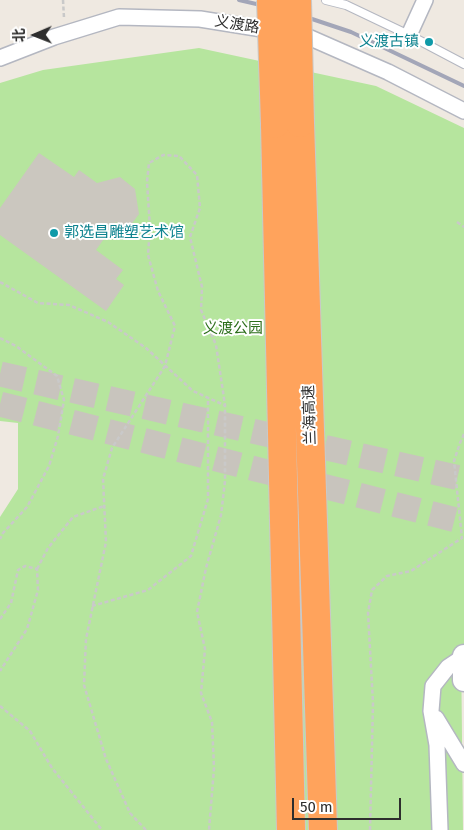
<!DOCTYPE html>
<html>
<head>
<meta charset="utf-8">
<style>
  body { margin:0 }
  #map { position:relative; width:464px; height:830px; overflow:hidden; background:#efe9e1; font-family:"Fira Sans","Noto Sans SC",sans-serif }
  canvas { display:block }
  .north { position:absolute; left:10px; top:10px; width:50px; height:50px; -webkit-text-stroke:4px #fff; paint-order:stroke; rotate:269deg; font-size:14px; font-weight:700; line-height:20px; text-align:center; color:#2e2e2e }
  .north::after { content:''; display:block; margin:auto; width:18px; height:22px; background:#2e2e2e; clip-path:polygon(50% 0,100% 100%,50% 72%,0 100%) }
  .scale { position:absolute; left:292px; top:798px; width:109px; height:22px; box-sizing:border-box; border:2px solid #2e2e2e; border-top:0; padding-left:6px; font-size:15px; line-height:18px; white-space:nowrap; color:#2e2e2e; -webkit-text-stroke:4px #fff; paint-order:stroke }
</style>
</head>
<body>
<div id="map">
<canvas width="464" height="830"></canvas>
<div class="north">北</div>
<div class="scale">50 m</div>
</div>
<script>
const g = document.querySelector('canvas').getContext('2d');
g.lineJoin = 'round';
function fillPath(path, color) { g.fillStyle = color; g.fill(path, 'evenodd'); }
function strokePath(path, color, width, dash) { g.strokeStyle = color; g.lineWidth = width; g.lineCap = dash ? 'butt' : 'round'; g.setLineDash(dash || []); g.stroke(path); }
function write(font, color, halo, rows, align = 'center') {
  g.font = font + ' "Fira Sans","Noto Sans SC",sans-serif'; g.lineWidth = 4; g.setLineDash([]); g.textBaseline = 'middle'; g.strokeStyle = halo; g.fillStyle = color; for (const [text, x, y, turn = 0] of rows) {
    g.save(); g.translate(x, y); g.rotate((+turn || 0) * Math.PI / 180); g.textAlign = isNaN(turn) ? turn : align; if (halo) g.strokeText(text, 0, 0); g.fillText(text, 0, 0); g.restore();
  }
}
fillPath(new Path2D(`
  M199,48l177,38 88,42v516l-3,1 2,185h-463v-313l18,-28v-66l-18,-2v-338l43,-13z`), '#b6e59e');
fillPath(new Path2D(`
  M39,153l35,24 5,-7 18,13 23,-6 15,12 4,25 -12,16 -11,-8 -20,28 27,20 -7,9 8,6 -18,26 -106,-76v-27z`), '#cbc7bf');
strokePath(new Path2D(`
  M0,374l464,105
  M0,404l464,118`), '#c8c4bd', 25, [25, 12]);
const lane = new Path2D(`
  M326,0l20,5 63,30 55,29`);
const street = new Path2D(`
  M409,35l16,-35
  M0,58l54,-21 65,-20 81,2 106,17 82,36 76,39
  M436,718l28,46
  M440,830l-3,-85 -6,-34 2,-25 15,-19 15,-10`);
const secondary = new Path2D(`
  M464,656v24`);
const highway = new Path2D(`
  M300,123l23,707
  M275,124l16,706`);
strokePath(lane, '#b4b7c1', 10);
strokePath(street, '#b4b7c1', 18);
strokePath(secondary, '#b4b7c1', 25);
strokePath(highway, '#c9c9c9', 30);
strokePath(new Path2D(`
  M63,0l1,18h1
  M457,222l7,5
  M0,282l38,21 31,2 39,17 38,26 47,43 31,14
  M0,338l16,8 41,30 7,24 -6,36 -9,30 -22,41 -24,26 -3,6
  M37,569l11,-21 25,-31 31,-11
  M92,606l56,-16 43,-34 17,-57v-101
  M0,619l11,-16 7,-33 7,-4 12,3 1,21 -11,39 -27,42
  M0,706l30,25 22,37 50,62
  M146,830l-16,-17 -24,-54 -22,-74 2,-46 20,-97 -3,-63 9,-31 53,-82 10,-40 -17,-35 -10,-36 2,-27 -3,-46 2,-19 14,-8 16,1 18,19 3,33 -10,29 12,50 -1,23 15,35 9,60v76l-4,34 -15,53 -9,44 8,37 -4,44 11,29 2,46 -5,62
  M370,830l3,-127 -5,-90 4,-23 15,-14 24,-5 51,-33 -8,-77 6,-18 4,-9`), '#c9c9c9', 2.5, [4, 2.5]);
strokePath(lane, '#fff', 8);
strokePath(street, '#fff', 15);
strokePath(secondary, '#fff', 22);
strokePath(highway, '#ffa35c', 28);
strokePath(new Path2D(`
  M239,0l52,12 60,20 113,54`), '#a3a6b8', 4);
const highwayBridge = new Path2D(`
  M271,0l4,124
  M297,0l3,123`);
strokePath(highwayBridge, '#c9c9c9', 30, []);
strokePath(highwayBridge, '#ffa35c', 28);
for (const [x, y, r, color] of [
  [429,42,5,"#0f9aa8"],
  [54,233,5,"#0f9aa8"]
]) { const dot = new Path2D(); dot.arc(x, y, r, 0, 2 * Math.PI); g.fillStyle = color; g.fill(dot); strokePath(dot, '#fff', 2); }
write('15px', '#2e2e2e', '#fff', [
  ["义渡路",237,25,9],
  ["兰海高速",310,415,-92]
]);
write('15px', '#0d838f', '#fff', [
  ["义渡古镇",419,42],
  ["郭选昌雕塑艺术馆",64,233,"left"]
], 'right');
write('15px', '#2c6e1b', '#fff', [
  ["义渡公园",233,329]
]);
</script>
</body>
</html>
